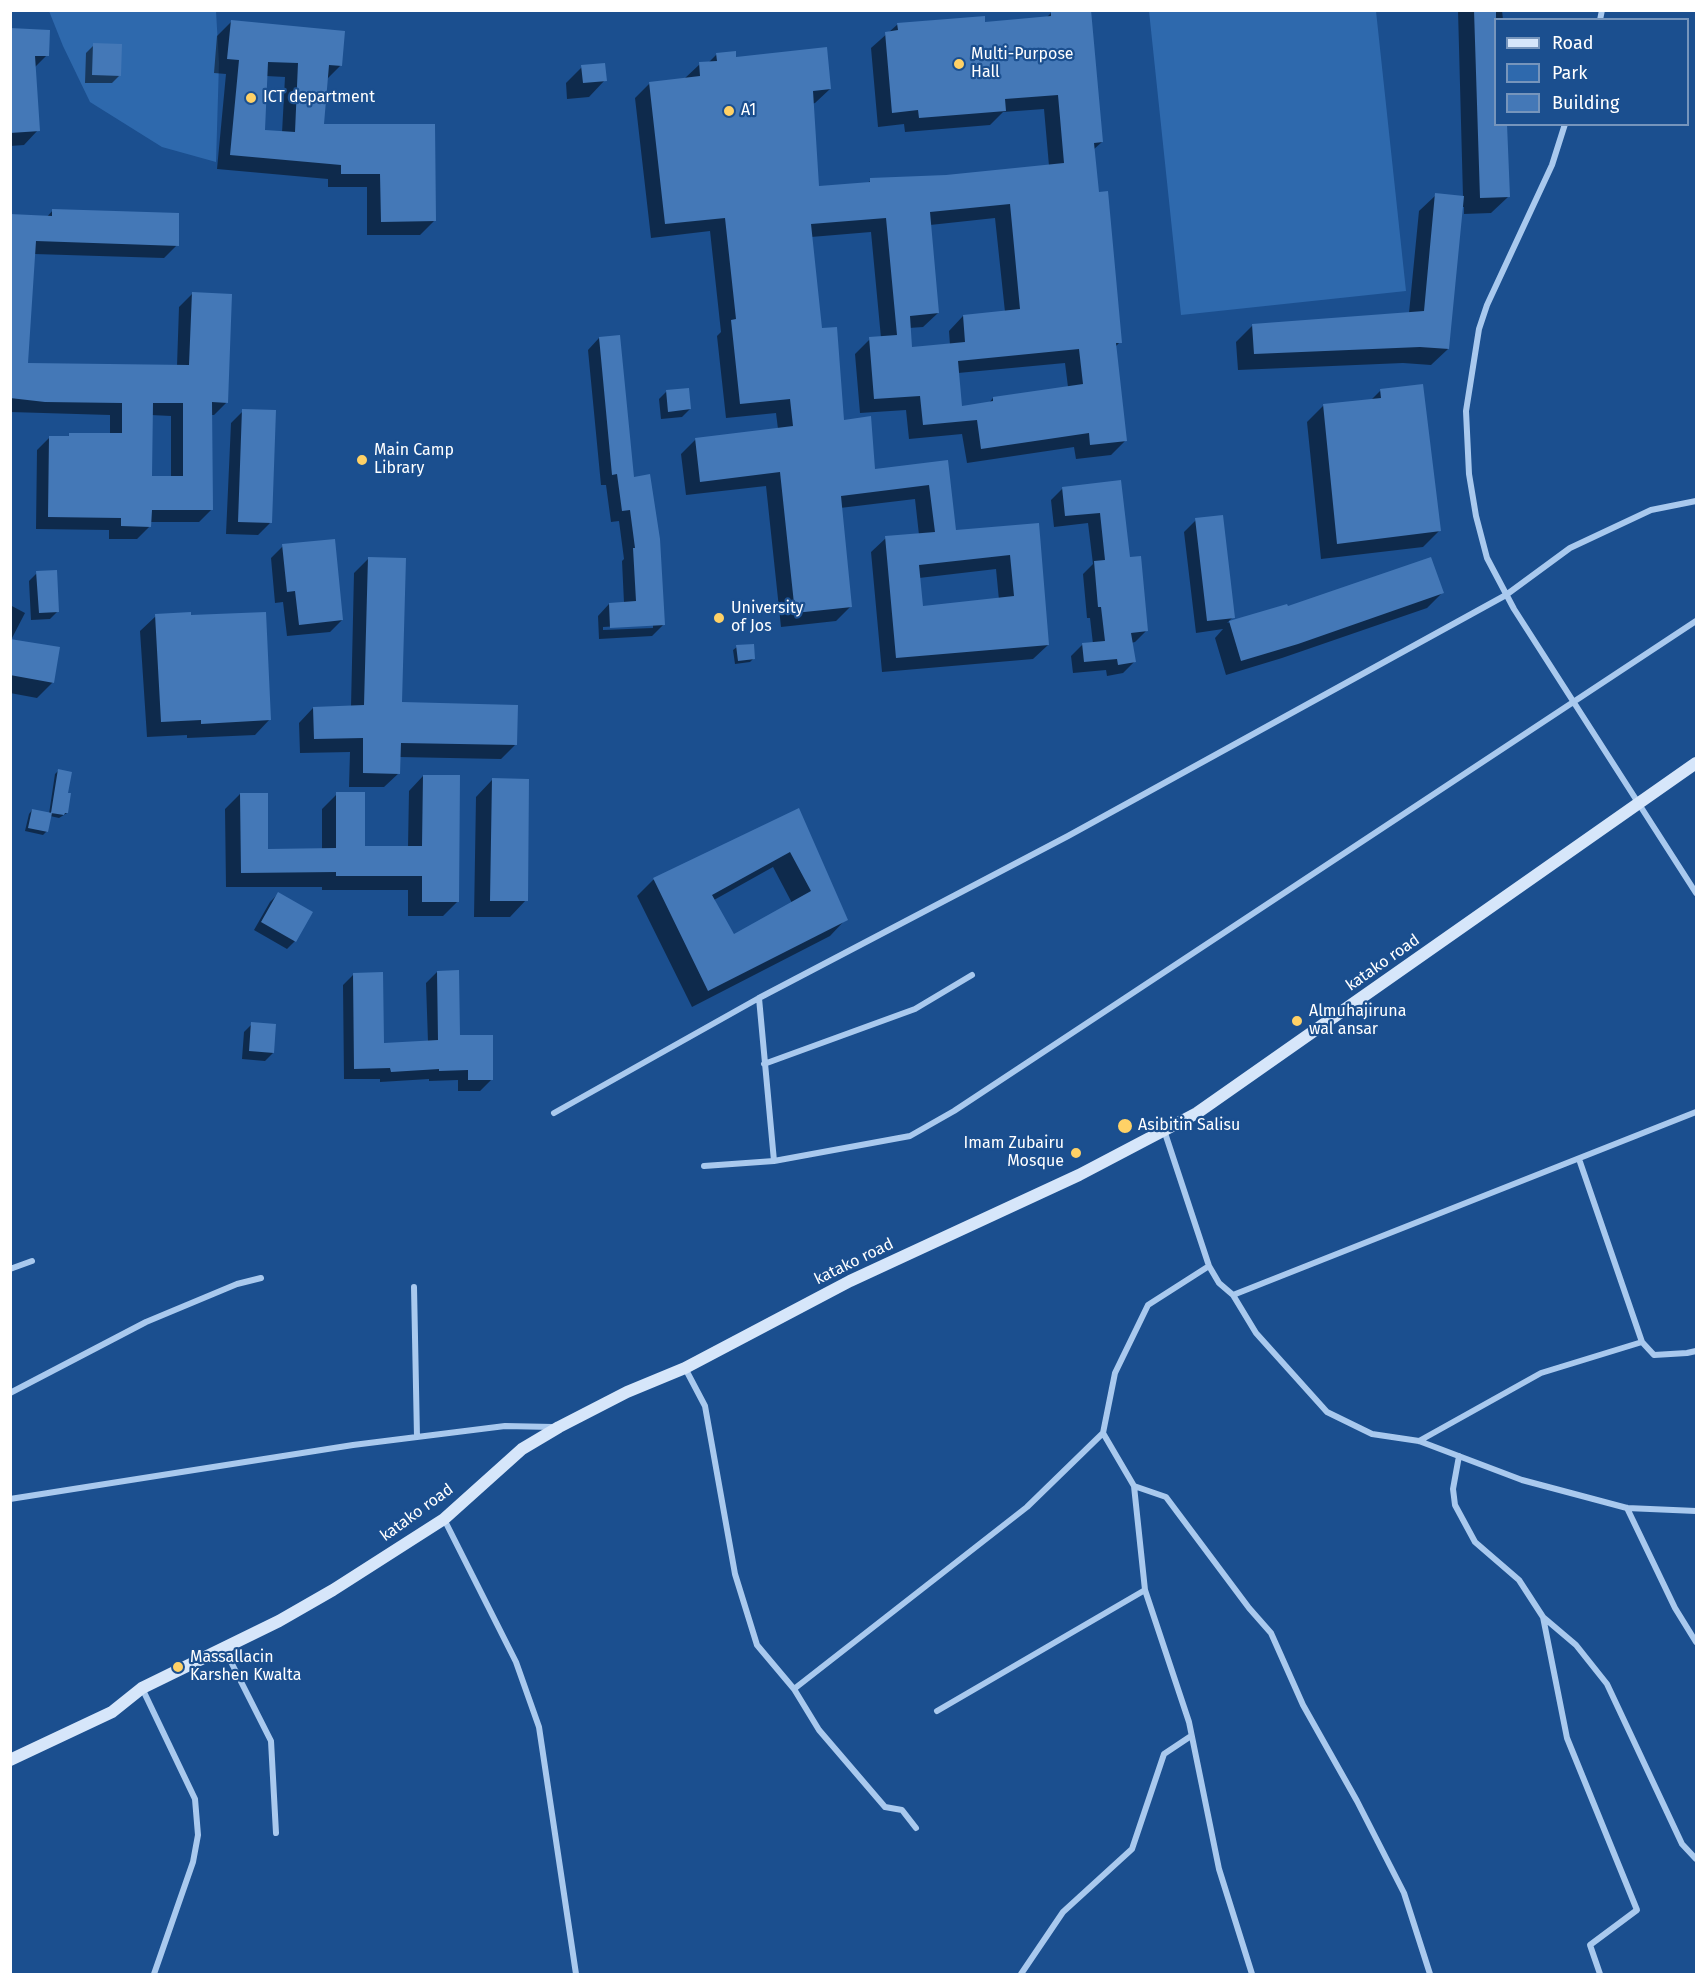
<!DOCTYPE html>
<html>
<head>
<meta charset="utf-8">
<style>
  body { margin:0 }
  #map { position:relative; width:1707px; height:1985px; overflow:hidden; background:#1b4f8f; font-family:"Fira Sans",sans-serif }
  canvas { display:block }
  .frame { position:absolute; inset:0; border:12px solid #fff; pointer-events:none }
  .legend { position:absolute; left:1494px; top:18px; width:195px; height:108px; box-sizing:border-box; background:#1b4f8f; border:2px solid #7695bc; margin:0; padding:8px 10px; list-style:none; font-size:18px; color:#fff }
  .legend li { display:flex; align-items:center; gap:12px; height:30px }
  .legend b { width:30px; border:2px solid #7695bc }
</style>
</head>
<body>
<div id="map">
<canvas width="1707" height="1985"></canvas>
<div class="frame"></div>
<ul class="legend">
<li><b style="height:8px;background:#d6e6fa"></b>Road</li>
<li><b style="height:16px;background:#2e69ad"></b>Park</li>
<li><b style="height:16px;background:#4478b7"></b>Building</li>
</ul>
</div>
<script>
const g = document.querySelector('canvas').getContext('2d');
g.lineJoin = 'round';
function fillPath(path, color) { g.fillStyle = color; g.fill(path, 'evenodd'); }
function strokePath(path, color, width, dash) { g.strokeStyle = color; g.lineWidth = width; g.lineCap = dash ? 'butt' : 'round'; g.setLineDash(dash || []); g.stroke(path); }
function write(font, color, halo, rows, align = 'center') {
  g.font = font + ' "Fira Sans",sans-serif'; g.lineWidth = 4.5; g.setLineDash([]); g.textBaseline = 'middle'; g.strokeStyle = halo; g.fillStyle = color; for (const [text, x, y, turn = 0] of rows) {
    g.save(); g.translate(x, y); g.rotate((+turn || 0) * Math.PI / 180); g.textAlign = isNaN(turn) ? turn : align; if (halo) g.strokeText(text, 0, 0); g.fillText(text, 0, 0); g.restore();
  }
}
fillPath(new Path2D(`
  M49,11h167l3,52 -3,99 -54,-15 -72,-45 -27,-56z
  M1149,11h227l30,280 -225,24z`), '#2e69ad');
fillPath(new Path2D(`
  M1458,10h44l1,10h-7v104l12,73 -17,16 -27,1v-7h-3l-13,142 -17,16 -28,-2 -165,7 -2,-28 17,-17 156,-12 10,-102 17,-16 27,2z
  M1051,13l51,129 -9,8 4,43 23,149 -5,5 10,94 -14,14 -35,4 -2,-12 -107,16 -5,-29 -53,5 -3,-29 -46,3 -5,-59 15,-15 11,-1 -10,-106 -60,5 10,93 22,91 31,49 73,-9 8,71 83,-7 10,120 -15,14 -151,13 -11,-120 15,-14 33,-3 -4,-36 -75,9 11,98 -15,15 -55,6 -15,-141 -80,9 -5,-41 15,-15 82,-10 -2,-16 -50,5 -9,-82 4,-4 -11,-101 -59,7 -16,-140 15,-15 34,-4 16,-15 8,-1 9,-9 18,4 95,31 -15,14 -3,1 6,83 49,-3 4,-4 75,-3 103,-11 -5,-57 -41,3 -13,13 -85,7 -1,-8 -26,3 -7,-79 27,-24 86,-1 62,-5zM995,218l10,94 -42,4 -14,15 1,14 -39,3 -2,-20 14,-1 15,-14 -8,-88zM1065,363l3,24 -75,11 -5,6 -27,3 -3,-34zM996,569l3,31 -77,8 -3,-30z
  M231,22l110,43 -15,15 -4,46 112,-1v96l-14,14h-53v-48h-39v-8l-111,-10 9,-95 -12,-1 3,-37zM266,76l19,1 -3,56 -18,-1z
  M10,30l37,25 -13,13 4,62 -14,15 -14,1z
  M94,45l26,30 -8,8h-27l1,-30z
  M582,67l23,13 -16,17 -22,2 -1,-16z
  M53,210l124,35 -13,13 -130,-4 -7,110 150,2 2,-59 13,-13 35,108 -13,13h-3l1,94 -13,13h-49v4l-13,13h-28v-9l-73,-1 1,-79 13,-13h17l3,-2h40v-20l-100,-3v-197l36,3zM151,415l20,1v61h-21z
  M599,338l64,287 -11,11 -53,3 -1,-23 11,-12 15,-1 -2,-42 2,-2 -5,-38 -8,1 -5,-37h-5l-13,-135zM653,624v4l-50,2v-3z
  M1381,390l59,140 -17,17 -102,12 -14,-137 17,-17 47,-5z
  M667,391l23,18 -8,8 -21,2 -2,-20z
  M243,411l27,112 -12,12 -32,-1 5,-111z
  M1120,482l8,77 18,72 -11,11 -4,1 4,18 -12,12 -16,3 -1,-6 -33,3 -2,-17 12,-12h10l-3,-26h-3l-4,-44 10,-10 -5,-41 -34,4 -3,-27 12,-12z
  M1196,520l37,97 -6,6 59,-17 1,2 155,-15 -15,15 -145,50 -56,17 -11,-37 8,-9 -27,4 -12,-101z
  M283,546l59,74 -12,12 -43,4 -4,-34 -8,1 -4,-45z
  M368,559l32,145 115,41 -14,14 -102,-2v16l-15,14h-35l1,-35 -50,1 -1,-30 14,-15 38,-1 3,-134z
  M37,573l21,38 -8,8 -19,1 -2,-39z
  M10,605l15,8 -14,27 42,42 -16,16 -27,-5z
  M156,616l114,103 -15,16 -68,3v-3l-40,2 -7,-106z
  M737,647l17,11 -4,4 -15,2 -2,-14z
  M58,771l9,23v19l-8,5 -9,-2 -3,15 -4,4 -18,-4 4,-17 3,-4 17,4 6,-40z
  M423,776l34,126 -14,14h-35v-26h-86v-3h-96l-1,-78 15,-15 27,56h55v-41l15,-15 27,53h44l1,-56z
  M492,780l34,120 -16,17h-36l2,-120z
  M799,810l47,109 -16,17 -138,71 -55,-111 16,-16zM773,867l19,36 -59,33 -19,-36z
  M278,894l17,47 -8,8 -33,-19 16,-28z
  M437,972l22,64 32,44 -11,11h-22v-11l-29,1v-2l-49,3v-3h-36l-1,-94 11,-11 29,70 45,-2 -2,-59z
  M252,1024l21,29 -8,8 -23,-2 2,-27z`), '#0007');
fillPath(new Path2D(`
  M1091,10l12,132 -9,1 5,49 9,-1 14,152h-6l11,98 -37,4 -1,-12 -108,16 -4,-29 -54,5 -3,-29 -46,3 -5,-62 28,-2 -11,-117 -75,6 11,104 15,-1 7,93 27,-4 4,53 73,-9 8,70 83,-7 10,122 -153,13 -11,-122 50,-4 -6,-47 -88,11 11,111 -57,6 -15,-141 -80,10 -5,-44 98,-12 -3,-27 -50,5 -9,-84 5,-1 -11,-101 -60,6 -16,-142 51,-6 -1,-14 18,-1 -1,-8 20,-2v6l91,-10 4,42 -18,2 6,95 51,-4v-4l76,-3 118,-12 -6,-68 -53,4 1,12 -87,7 -1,-8 -26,3 -7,-81 13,-2 -1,-7 88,-7v6l66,-6v-5zM1010,204l10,105 -57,6 2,27 -53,5 -2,-31 29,-3 -9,-101zM1079,349l4,35 -90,13v4l-31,5 -4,-45zM1010,555l4,41 -91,10 -4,-41z
  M1474,10h22v114h11l3,73 -30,1z
  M231,20l114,11 -3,35 -13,-1 -5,59h111l1,97 -55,1 -1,-48h-39v-9l-111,-10 9,-95 -12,-1zM268,62l30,1 -3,69 -30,-2z
  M10,28l40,2 -1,26h-14l5,75 -30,2z
  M93,43l29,1 -1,32 -29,-1z
  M605,63l2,18 -24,2 -2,-18z
  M1435,193l29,3 -15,153 -29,-2 -166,7 -2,-30 172,-13z
  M52,209l127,4v33l-143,-5 -8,122 161,2 3,-73 40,2 -4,109 -16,-1 1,108h-61l-1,17 -30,-1v-8l-73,-1 1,-81h20v-3h53v-30l-77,-1 -35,-4v-184l42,2zM153,403h30v73h-31z
  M620,335l14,142 16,-3 10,65 5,86 -55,3 -1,-25 27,-2 -3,-53h2l-5,-38 -8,1 -5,-37 -5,1 -13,-138z
  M1423,384l18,147 -104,13 -14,-140 58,-6 -1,-9z
  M689,388l2,21 -23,3 -2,-22z
  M242,409l34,1 -4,113 -34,-1z
  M1121,480l9,77 11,-1 7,75 -17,2 5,29 -18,3 -1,-6 -33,3 -2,-19 23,-2 -4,-34h-3l-4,-46 11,-1 -5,-47 -35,3 -3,-29z
  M1223,515l12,103 -28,3 -12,-103z
  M335,539l8,81 -44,5 -4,-34 -8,1 -5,-48z
  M368,557l38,1 -4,144 116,3 -1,40 -116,-2 -1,31 -37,-1v-35l-49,1 -1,-32 51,-2z
  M1431,557l13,36 -146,51 -57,17 -12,-40 58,-17 1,2z
  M57,570l2,42 -20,1 -3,-42z
  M191,612v3l75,-3 5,108 -70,4v-4l-40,2 -6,-108z
  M10,639l50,8 -6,36 -44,-8z
  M754,644l1,15 -17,2 -2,-16z
  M58,769l14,3 -4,21h3l-3,20h-3l-1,2 -13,-2z
  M423,775h37l-1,127h-37v-26h-86v-4l-95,1 -1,-80h28v56l68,-1v-56h29v54h57z
  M492,778l37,1 -1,122h-38z
  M799,808l49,112 -140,71 -55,-113zM790,852l21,39 -77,43 -22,-39z
  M32,809l20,4 -4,19 -20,-4z
  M278,892l35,20 -17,30 -35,-20z
  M459,970l1,65h33v45h-25v-10l-29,1v-2l-48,3 -1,-4 -36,1 -1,-96 30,-1 1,71 54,-3 -1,-69z
  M251,1022l25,2 -2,29 -25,-2z`), '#4478b7');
strokePath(new Path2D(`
  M1600,20l2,-10
  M1565,124l-13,41 -65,140 -8,24 -13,82 3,63 7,42 11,42 27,51 182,284
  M759,998l15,163
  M764,1064l151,-55 57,-34
  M554,1113l205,-115 309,-162 438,-241 64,-47 81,-38 45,-9
  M1164,1130l45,136 10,17 14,12 23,38 71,79 45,22 47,7 103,39 105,28 69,3
  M1579,1159l63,183
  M704,1166l70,-5 136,-25 44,-25 742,-490
  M1209,1266l-61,39 -33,68 -12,60 31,53 11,104 44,132 30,147 33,105
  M10,1269l22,-8
  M414,1287l3,150
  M1233,1295l463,-183
  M685,1368l20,38 30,168 22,71 37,44 25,41 66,77 17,3 14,18
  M10,1393l136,-71 91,-38 24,-6
  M1419,1441l122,-68 101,-31 12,13 33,-2 9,-2
  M1459,1456l-6,33 2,16 20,37 44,38 24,37 24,121 70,172 -47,35 10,29
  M1134,1486l32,11 83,111 22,25 32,72 54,96 47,92 26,81
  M10,1499l343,-54 152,-19 48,1
  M1627,1508l48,100 21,34
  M444,1519l72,143 23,65 37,247
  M1543,1617l33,28 31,39 75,160 14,15
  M224,1648l47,93 5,92
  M142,1688l53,111 3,36 -5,27 -39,112
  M794,1689l233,-182 76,-74
  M937,1711l208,-121
  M1021,1974l42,-62 69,-63 32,-95 27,-18`), '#a9c9ee', 6);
strokePath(new Path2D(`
  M10,1760l102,-48 30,-24 137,-67 54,-31 111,-71 78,-70 37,-22 68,-35 58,-24 165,-87 229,-106 118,-62 499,-350`), '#d6e6fa', 12);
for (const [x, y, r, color] of [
  [959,64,6,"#ffd166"],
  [251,98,6,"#ffd166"],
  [729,111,6,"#ffd166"],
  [362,460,6,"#ffd166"],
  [719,618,6,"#ffd166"],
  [1297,1021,6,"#ffd166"],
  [1125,1126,8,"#ffd166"],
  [1076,1153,6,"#ffd166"],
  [178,1667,6,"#ffd166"]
]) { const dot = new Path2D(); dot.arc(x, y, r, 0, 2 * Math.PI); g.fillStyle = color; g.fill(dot); strokePath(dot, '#1b4f8f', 2); }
write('16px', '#fff', '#1b4f8f', [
  ["Multi-Purpose",971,55],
  ["Hall",971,73],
  ["ICT department",263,98],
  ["A1",741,111],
  ["Main Camp",374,451],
  ["Library",374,469],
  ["University",731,609],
  ["of Jos",731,627],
  ["Almuhajiruna",1309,1012],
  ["wal ansar",1309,1030],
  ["Asibitin Salisu",1138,1126],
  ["Imam Zubairu",1064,1144,"right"],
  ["Mosque",1064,1162,"right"],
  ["Massallacin",190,1658],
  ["Karshen Kwalta",190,1676]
], 'left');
write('16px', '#fff', '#1b4f8f', [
  ["katako road",1383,963,-35],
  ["katako road",854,1262,-26],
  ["katako road",417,1513,-36]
]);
</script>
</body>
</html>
